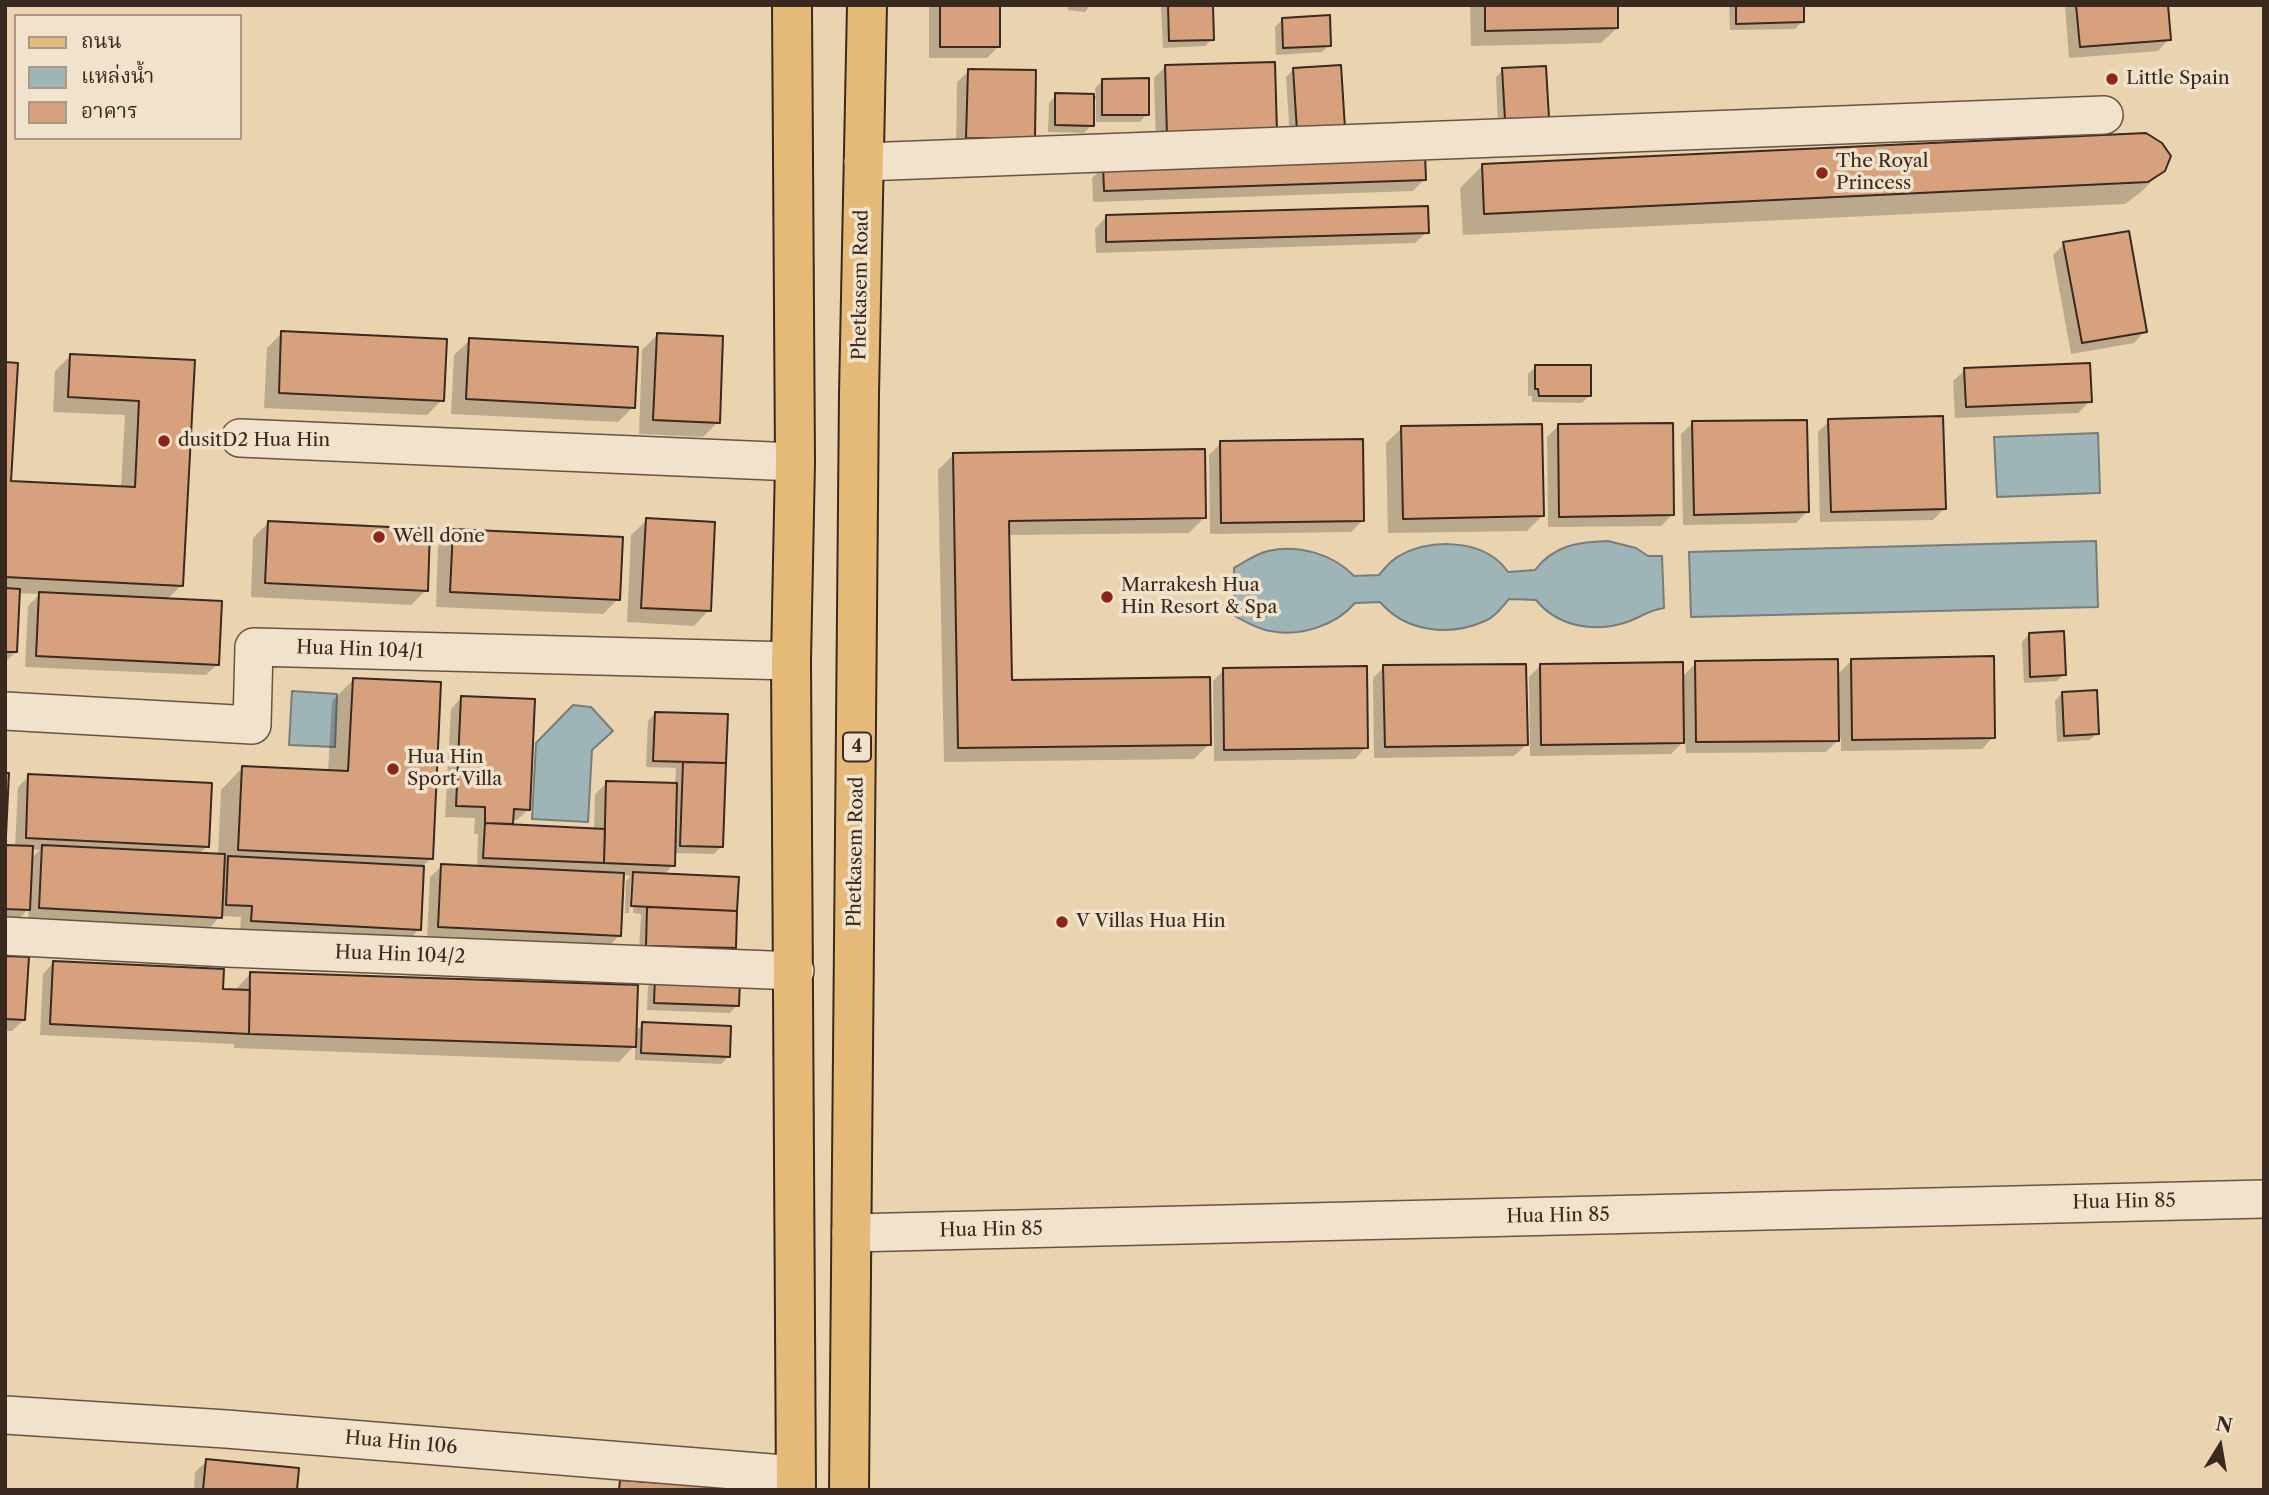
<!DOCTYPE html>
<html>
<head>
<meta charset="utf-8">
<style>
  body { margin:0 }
  #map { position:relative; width:2269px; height:1495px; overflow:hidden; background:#ead4af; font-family:"Libre Caslon Text","Noto Serif Thai",serif }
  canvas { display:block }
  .frame { position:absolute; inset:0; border:7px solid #39291f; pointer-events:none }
  .legend { position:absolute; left:14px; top:14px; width:228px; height:126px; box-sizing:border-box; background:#f1e3cb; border:2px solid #a79986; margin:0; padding:9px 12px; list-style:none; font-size:21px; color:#39291f }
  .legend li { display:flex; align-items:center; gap:14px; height:35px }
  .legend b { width:35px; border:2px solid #a79986 }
  .north { position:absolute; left:2185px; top:1411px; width:70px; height:70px; -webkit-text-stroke:5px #f1e3cb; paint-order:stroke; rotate:11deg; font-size:19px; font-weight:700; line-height:28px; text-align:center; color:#39291f }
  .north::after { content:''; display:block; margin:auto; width:24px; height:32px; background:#39291f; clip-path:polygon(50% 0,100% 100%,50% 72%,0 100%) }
</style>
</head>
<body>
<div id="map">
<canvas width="2269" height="1495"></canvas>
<div class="frame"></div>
<ul class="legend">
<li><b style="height:9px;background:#e5ba78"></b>ถนน</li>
<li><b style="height:19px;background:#9eb5b7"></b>แหล่งน้ำ</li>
<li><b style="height:19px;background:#d7a17e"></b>อาคาร</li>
</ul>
<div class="north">N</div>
</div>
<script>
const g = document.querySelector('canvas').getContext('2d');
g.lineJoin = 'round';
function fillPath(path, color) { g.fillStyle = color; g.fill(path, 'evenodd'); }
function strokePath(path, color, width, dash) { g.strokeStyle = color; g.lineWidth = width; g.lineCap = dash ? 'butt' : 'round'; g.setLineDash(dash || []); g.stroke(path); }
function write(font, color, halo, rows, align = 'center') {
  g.font = font + ' "Libre Caslon Text",serif'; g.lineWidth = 7; g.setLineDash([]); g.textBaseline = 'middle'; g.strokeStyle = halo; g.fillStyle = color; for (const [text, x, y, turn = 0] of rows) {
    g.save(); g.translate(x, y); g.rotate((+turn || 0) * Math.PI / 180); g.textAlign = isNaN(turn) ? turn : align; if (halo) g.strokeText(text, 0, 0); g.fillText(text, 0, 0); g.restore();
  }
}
const water = new Path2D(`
  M2098,433l2,60 -103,4 -3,-60z
  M1608,541l28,7 12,8h14l2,52c-15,2 -23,9 -37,14 -32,11 -69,5 -91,-22l-27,-1c-7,8 -14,18 -24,22 -36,16 -79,11 -105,-19l-25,1c-20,23 -55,34 -85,28 -12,-2 -24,-9 -35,-15l-1,-48c11,-6 21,-14 34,-17 30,-7 65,3 86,25l25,-1c6,-7 12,-15 20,-19 28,-16 72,-17 98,4 4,3 8,8 11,12l27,-2c19,-25 43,-28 73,-29z
  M2096,541l2,66 -407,10 -2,-65z
  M292,691l45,3 -2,53 -46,-2z
  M573,705l18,2 22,24 -21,19 -4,72 -56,-3 4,-76z`);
fillPath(water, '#9eb5b7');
strokePath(water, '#767d7a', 2);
fillPath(new Path2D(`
  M929,5h69v42l-11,11h-58z
  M1068,5h20v3l-3,4 -17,-2z
  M1163,5h48l1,34 -7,7 -42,2 -2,-41z
  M1470,5h146l1,23 -16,15 -130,3z
  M1729,5h73l1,16 -8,8 -65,1z
  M2065,5h102l2,34 -11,12 -89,7z
  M1282,20l47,25 -7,7 -46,3 -1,-28z
  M1273,64l-117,83 -2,-69 11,-11z
  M1339,67l-49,71 -4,-61 7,-7z
  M1503,70l44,48 -49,9 -2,-50z
  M969,71l53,79 -66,-1 1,-67z
  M1103,81l44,33 -7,8h-44v-23h-4v26l-8,8 -36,-1 1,-29 7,-8 40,1 -1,-8z
  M1104,166l321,13 -12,12 -320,11 -1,-24z
  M1482,166l681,4 -22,22 -16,12 -662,31 -3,-47z
  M1106,217l321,15 -12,11 -319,10 -1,-24z
  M2064,244l81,87 -11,12 -63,11 -18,-99z
  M282,333l160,67 -15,15 -163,-7 3,-60z
  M657,335l61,87 -15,15 -64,-3 3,-84z
  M470,340l163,67 -15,15 -167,-8 3,-59z
  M70,356l123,6 -12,224 -15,14 52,64 -12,11 -181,-8 3,-61 12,-12 -22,-1 -2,59 -11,10v-298l5,119 111,5 4,-73 -72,-3 2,-41z
  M1536,366l53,30 -7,7 -50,-1v-6h-4v-22z
  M1965,370l125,31 -12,12 -123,5 -2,-37z
  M1829,421l115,88 -11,11 -113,2 -2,-90z
  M1693,423l114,89 -11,11 -113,2 -2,-91z
  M1559,425l113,90 -11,11 -113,1 -1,-90z
  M1402,428l140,88 -15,15 -139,2 -2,-90z
  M1221,443l142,77 -12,12 -141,2 -1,-79z
  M953,455l251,63 -15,15 -182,2 3,146 199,63 -15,15 -250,3 -6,-292z
  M647,520l62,90 -15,16 -67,-4 4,-87z
  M268,523l158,67 -15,15 -160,-8 2,-59z
  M454,531l164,68 -15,15 -167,-7 2,-61z
  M2029,634l35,40 -7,7 -33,2 -2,-41z
  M1852,660l141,77 -11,12 -141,2v-14l-15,15 -140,1 -1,-13 -14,14 -141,2 -1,-79 12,-12 141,12 14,-14 141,12z
  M1384,667l142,78 -12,11 -140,2 -1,-80z
  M1224,670l142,77 -11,12 -141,2 -1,-80z
  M354,679l77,179 -9,9 -3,62 -11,12 -168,-9 1,-15 -21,-1 -11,13 -181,-10 1,-11 -12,13 -12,-1v-73h10l3,-60 11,-11 178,70 -9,9 20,1 3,-66 21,-22 86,4 4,-71zM31,849l9,1 -10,9z
  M2062,693l35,40 -7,7 -33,2 -2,-41z
  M462,697l67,112 -12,11h-5l-3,6 85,4 1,-36 12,-11 68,2 1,-17 -30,-1 2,-46 7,-8 71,2 -4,131 -8,8 -41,-1v12l-9,10 73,3 -3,69 -7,8 -88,-3 2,-38 -8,-1 1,-34h-3l-2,34h-4l1,-32 5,-5 -8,-1 -3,60 -12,12 -181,-9 3,-61 12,-11 35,1 1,-33h-4l1,-16 -30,-1 6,-108z
  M5,958l19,62 -12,11h-7z
  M54,962l167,29h15v-2l15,-16 384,59 8,-8 86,32 -8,8 -86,-4v-15l-16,17 -385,-14v-4l-194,-9 3,-61z
  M655,979l82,26 -7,8 -83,-3 1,-24z
  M207,1461l88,29h-101l1,-18z`), '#0003');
const building = new Path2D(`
  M940,5h60v42h-60z
  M1168,5h45l1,35 -45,1z
  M1485,5h133v23l-133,3z
  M1736,5h68v17l-68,2z
  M2076,5h92l3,35 -91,7z
  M1330,15l1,31 -48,2 -1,-30z
  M1275,62l2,71 -110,4 -2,-72z
  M1341,65l4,63 -48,3 -4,-63z
  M1546,66l3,52 -44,2 -3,-52z
  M968,69l68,1 -1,69 -69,-1z
  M1149,78v37h-47v-36z
  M1055,93l39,1v32l-39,-1z
  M2146,133l16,10 9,13 -6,15 -17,11 -664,32 -2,-50z
  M1425,153l1,27 -322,11 -1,-26z
  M1428,206l1,27 -323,9v-27z
  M2129,231l18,101 -65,11 -19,-101z
  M281,331l166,8 -3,62 -165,-8z
  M657,333l66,3 -3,87 -67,-3z
  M469,338l169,9 -3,61 -169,-9z
  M70,354l125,6 -12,226 -178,-9v-215l13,1 -7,118 124,6 4,-86 -71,-4z
  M2090,363l2,39 -126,5 -2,-39z
  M1535,365h56v31h-52l-1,-7h-3z
  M1943,416l3,93 -115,3 -3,-93z
  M1807,420l2,92 -115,3 -2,-94z
  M1673,423l1,92 -115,2 -1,-93z
  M1542,424l2,92 -141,3 -2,-93z
  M1363,439l1,82 -143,2 -1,-82z
  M1205,449l1,69 -197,3 3,159 198,-3 1,68 -253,3 -5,-295z
  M646,518l69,4 -4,89 -70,-3z
  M268,521l162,8 -2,62 -163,-8z
  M453,529l170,8 -3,63 -170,-8z
  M5,588l15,1 -3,63h-12z
  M39,592l183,9 -3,64 -183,-9z
  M2064,631l2,44 -36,2 -1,-44z
  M1994,656l1,82 -143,2 -1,-81z
  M1838,659l1,82 -143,1 -1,-81z
  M1683,662l1,81 -143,2 -1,-81z
  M1526,664l2,81 -143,2 -2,-82z
  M1367,666l1,82 -144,2 -1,-82z
  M353,678l88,4 -8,177 -195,-9 4,-84 106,5z
  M2097,690l2,44 -35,2 -2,-44z
  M461,696l74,3 -5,111 -16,-1 -1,15 -28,-1v-16l-29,-1z
  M655,712l73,2 -2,49 -73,-2z
  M683,762l43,1 -3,84 -43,-1z
  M5,773h4l-3,63h-1z
  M28,774l184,9 -3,64 -183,-9z
  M606,781l71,2 -2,83 -71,-3z
  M485,823l120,6 -1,34 -121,-5z
  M5,845l28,1 -3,64 -25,-1z
  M42,845l183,9 -3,64 -183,-10z
  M228,856l196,10 -3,64 -170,-9 1,-15 -26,-1z
  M441,864l183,9 -3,63 -183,-9z
  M633,872l106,5 -2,34 -106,-5z
  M647,907l90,4 -1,37 -90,-2z
  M5,956l24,1 -4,63 -20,-1z
  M53,961l171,8 -1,20 27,1 -1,44 -199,-10z
  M250,972l388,13 -2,62 -387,-13z
  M655,977l85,3 -1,26 -85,-3z
  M642,1022l89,4 -1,31 -89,-4z
  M206,1459l93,9 -2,22h-94z
  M620,1480l89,6v4h-90z`);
fillPath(building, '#d7a17e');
strokePath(building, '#39291f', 2);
const street = new Path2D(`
  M863,162l1241,-47
  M240,438l555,24
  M5,711l247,14 2,-78 537,14
  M5,936l223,12 567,23
  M851,1233l1413,-34
  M5,1415l221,14 570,46`);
const primary = new Path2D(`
  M792,5l3,457 -4,199 5,829
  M849,1490l10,-1096 8,-389`);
strokePath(street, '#655443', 40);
strokePath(primary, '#39291f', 42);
strokePath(street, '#f1e3cb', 37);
strokePath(primary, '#e5ba78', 38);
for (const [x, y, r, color] of [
  [2112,79,7,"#8f2418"],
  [1822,173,7,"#8f2418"],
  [164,441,7,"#8f2418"],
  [379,537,7,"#8f2418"],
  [1107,597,7,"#8f2418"],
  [393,769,7,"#8f2418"],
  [1062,922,7,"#8f2418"]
]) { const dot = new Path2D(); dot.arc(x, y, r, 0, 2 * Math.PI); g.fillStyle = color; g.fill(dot); strokePath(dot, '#f1e3cb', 2.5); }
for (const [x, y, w] of [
  [857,747,28]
]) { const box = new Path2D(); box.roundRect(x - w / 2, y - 14.5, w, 29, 5); g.fillStyle = '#f1e3cb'; g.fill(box); strokePath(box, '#39291f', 2); }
write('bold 18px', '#39291f', null, [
  ["4",857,747]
]);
write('19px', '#39291f', '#f1e3cb', [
  ["Little Spain",2126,79],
  ["The Royal",1836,162],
  ["Princess",1836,184],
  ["dusitD2 Hua Hin",178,441],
  ["Well done",393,537],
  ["Marrakesh Hua",1121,586],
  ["Hin Resort & Spa",1121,608],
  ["Hua Hin",407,758],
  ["Sport Villa",407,780],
  ["V Villas Hua Hin",1076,922]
], 'left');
write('19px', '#39291f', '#f1e3cb', [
  ["Phetkasem Road",861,285,-89],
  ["Hua Hin 104/1",360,650,2],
  ["Phetkasem Road",856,852,-89],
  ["Hua Hin 104/2",400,955,2],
  ["Hua Hin 85",2124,1202,-1],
  ["Hua Hin 85",1558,1216,-1],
  ["Hua Hin 85",991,1230,-1],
  ["Hua Hin 106",401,1443,5]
]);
</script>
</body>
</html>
